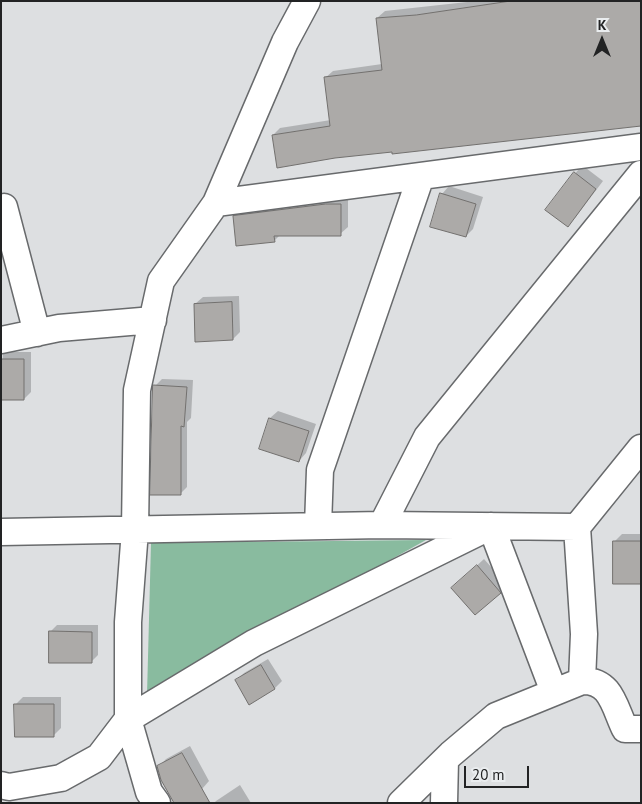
<!DOCTYPE html>
<html>
<head>
<meta charset="utf-8">
<style>
  body { margin:0 }
  #map { position:relative; width:642px; height:804px; overflow:hidden; background:#dddfe1; font-family:"PT Sans",sans-serif }
  canvas { display:block }
  .frame { position:absolute; inset:0; border:2px solid #222324; pointer-events:none }
  .north { position:absolute; left:577px; top:15px; width:50px; height:50px; -webkit-text-stroke:4px #eaedef; paint-order:stroke; rotate:0deg; font-size:14px; font-weight:700; line-height:20px; text-align:center; color:#222324 }
  .north::after { content:''; display:block; margin:auto; width:18px; height:22px; background:#222324; clip-path:polygon(50% 0,100% 100%,50% 72%,0 100%) }
  .scale { position:absolute; left:464px; top:766px; width:65px; height:22px; box-sizing:border-box; border:2px solid #222324; border-top:0; padding-left:6px; font-size:15px; line-height:18px; white-space:nowrap; color:#222324; -webkit-text-stroke:4px #eaedef; paint-order:stroke }
</style>
</head>
<body>
<div id="map">
<canvas width="642" height="804"></canvas>
<div class="frame"></div>
<div class="north">K</div>
<div class="scale">20 m</div>
</div>
<script>
const g = document.querySelector('canvas').getContext('2d');
g.lineJoin = 'round';
function fillPath(path, color) { g.fillStyle = color; g.fill(path, 'evenodd'); }
function strokePath(path, color, width, dash) { g.strokeStyle = color; g.lineWidth = width; g.lineCap = dash ? 'butt' : 'round'; g.setLineDash(dash || []); g.stroke(path); }
fillPath(new Path2D(`
  M426,540l-279,155 4,-152z`), '#89bb9f');
fillPath(new Path2D(`
  M476,1h165l-248,150 -120,-16 7,-7 51,-8 -6,-42 8,-7 49,-7 -5,-46 8,-7z
  M582,165l21,16 -28,37 -28,-9z
  M449,186l34,11 -10,32 -7,7 -24,-42z
  M348,197v30l-8,7 -60,1 -6,6 -40,-24 8,-8z
  M239,296l1,36 -7,7 -38,-35 8,-7z
  M3,352h28v40l-7,7h-23z
  M162,379l31,1 -2,38 -4,4v65l-7,7 -25,-108z
  M278,411l38,13 -10,29 -7,8 -38,-13 9,-30z
  M622,534h19v49l-27,-41z
  M484,559l23,26 -7,7 -40,-11z
  M57,625h41v30l-7,7 -41,-30z
  M268,659l14,22 -7,7 -25,15 -14,-22 8,-8z
  M23,697h38v31l-7,7 -39,-30z
  M190,746l19,35 -7,8 -43,-22 7,-8z
  M240,785l11,18h-37l2,-2z`), '#0003');
const building = new Path2D(`
  M511,1h130v125l-249,28v-2l-57,6 -58,10 -5,-33 58,-9 -6,-49 58,-7 -6,-52 40,-3z
  M574,172l22,17 -28,38 -23,-17z
  M440,193l36,11 -10,33 -36,-10z
  M326,204h15v32h-67l1,6 -39,4 -3,-30z
  M232,302l1,38 -38,2 -1,-38z
  M1,359h23v41h-23z
  M153,385l34,2 -3,40 -3,-1v69h-31z
  M269,418l40,13 -10,31 -40,-13z
  M613,541h28v43h-28z
  M477,565l24,28 -26,22 -24,-27z
  M49,631l43,1v31h-43z
  M261,665l14,24 -26,16 -14,-25z
  M14,704h40v33h-39z
  M182,753l28,50h-36l-13,-23 -4,-14z`);
fillPath(building, '#acaaa8');
strokePath(building, '#72706e', 1);
const minor = new Path2D(`
  M216,203l425,-56
  M4,207l33,126
  M1,340l58,-12 94,-8
  M382,525l45,-88 214,-263
  M318,526l2,-56 101,-294
  M1,532l381,-7 195,2
  M582,681c29,-1 32,25 43,48h16
  M1,785l8,2 52,-9 38,-21 29,-38 126,-76 237,-117 63,166
  M157,803l-8,-11 -21,-73v-97l7,-92 2,-140 24,-109 55,-78 69,-161 22,-41
  M401,803l50,-49 45,-38 86,-35 2,-47 -7,-107 64,-79
  M444,803l1,-43`);
strokePath(minor, '#686a6c', 29);
strokePath(minor, '#fff', 26);
</script>
</body>
</html>
